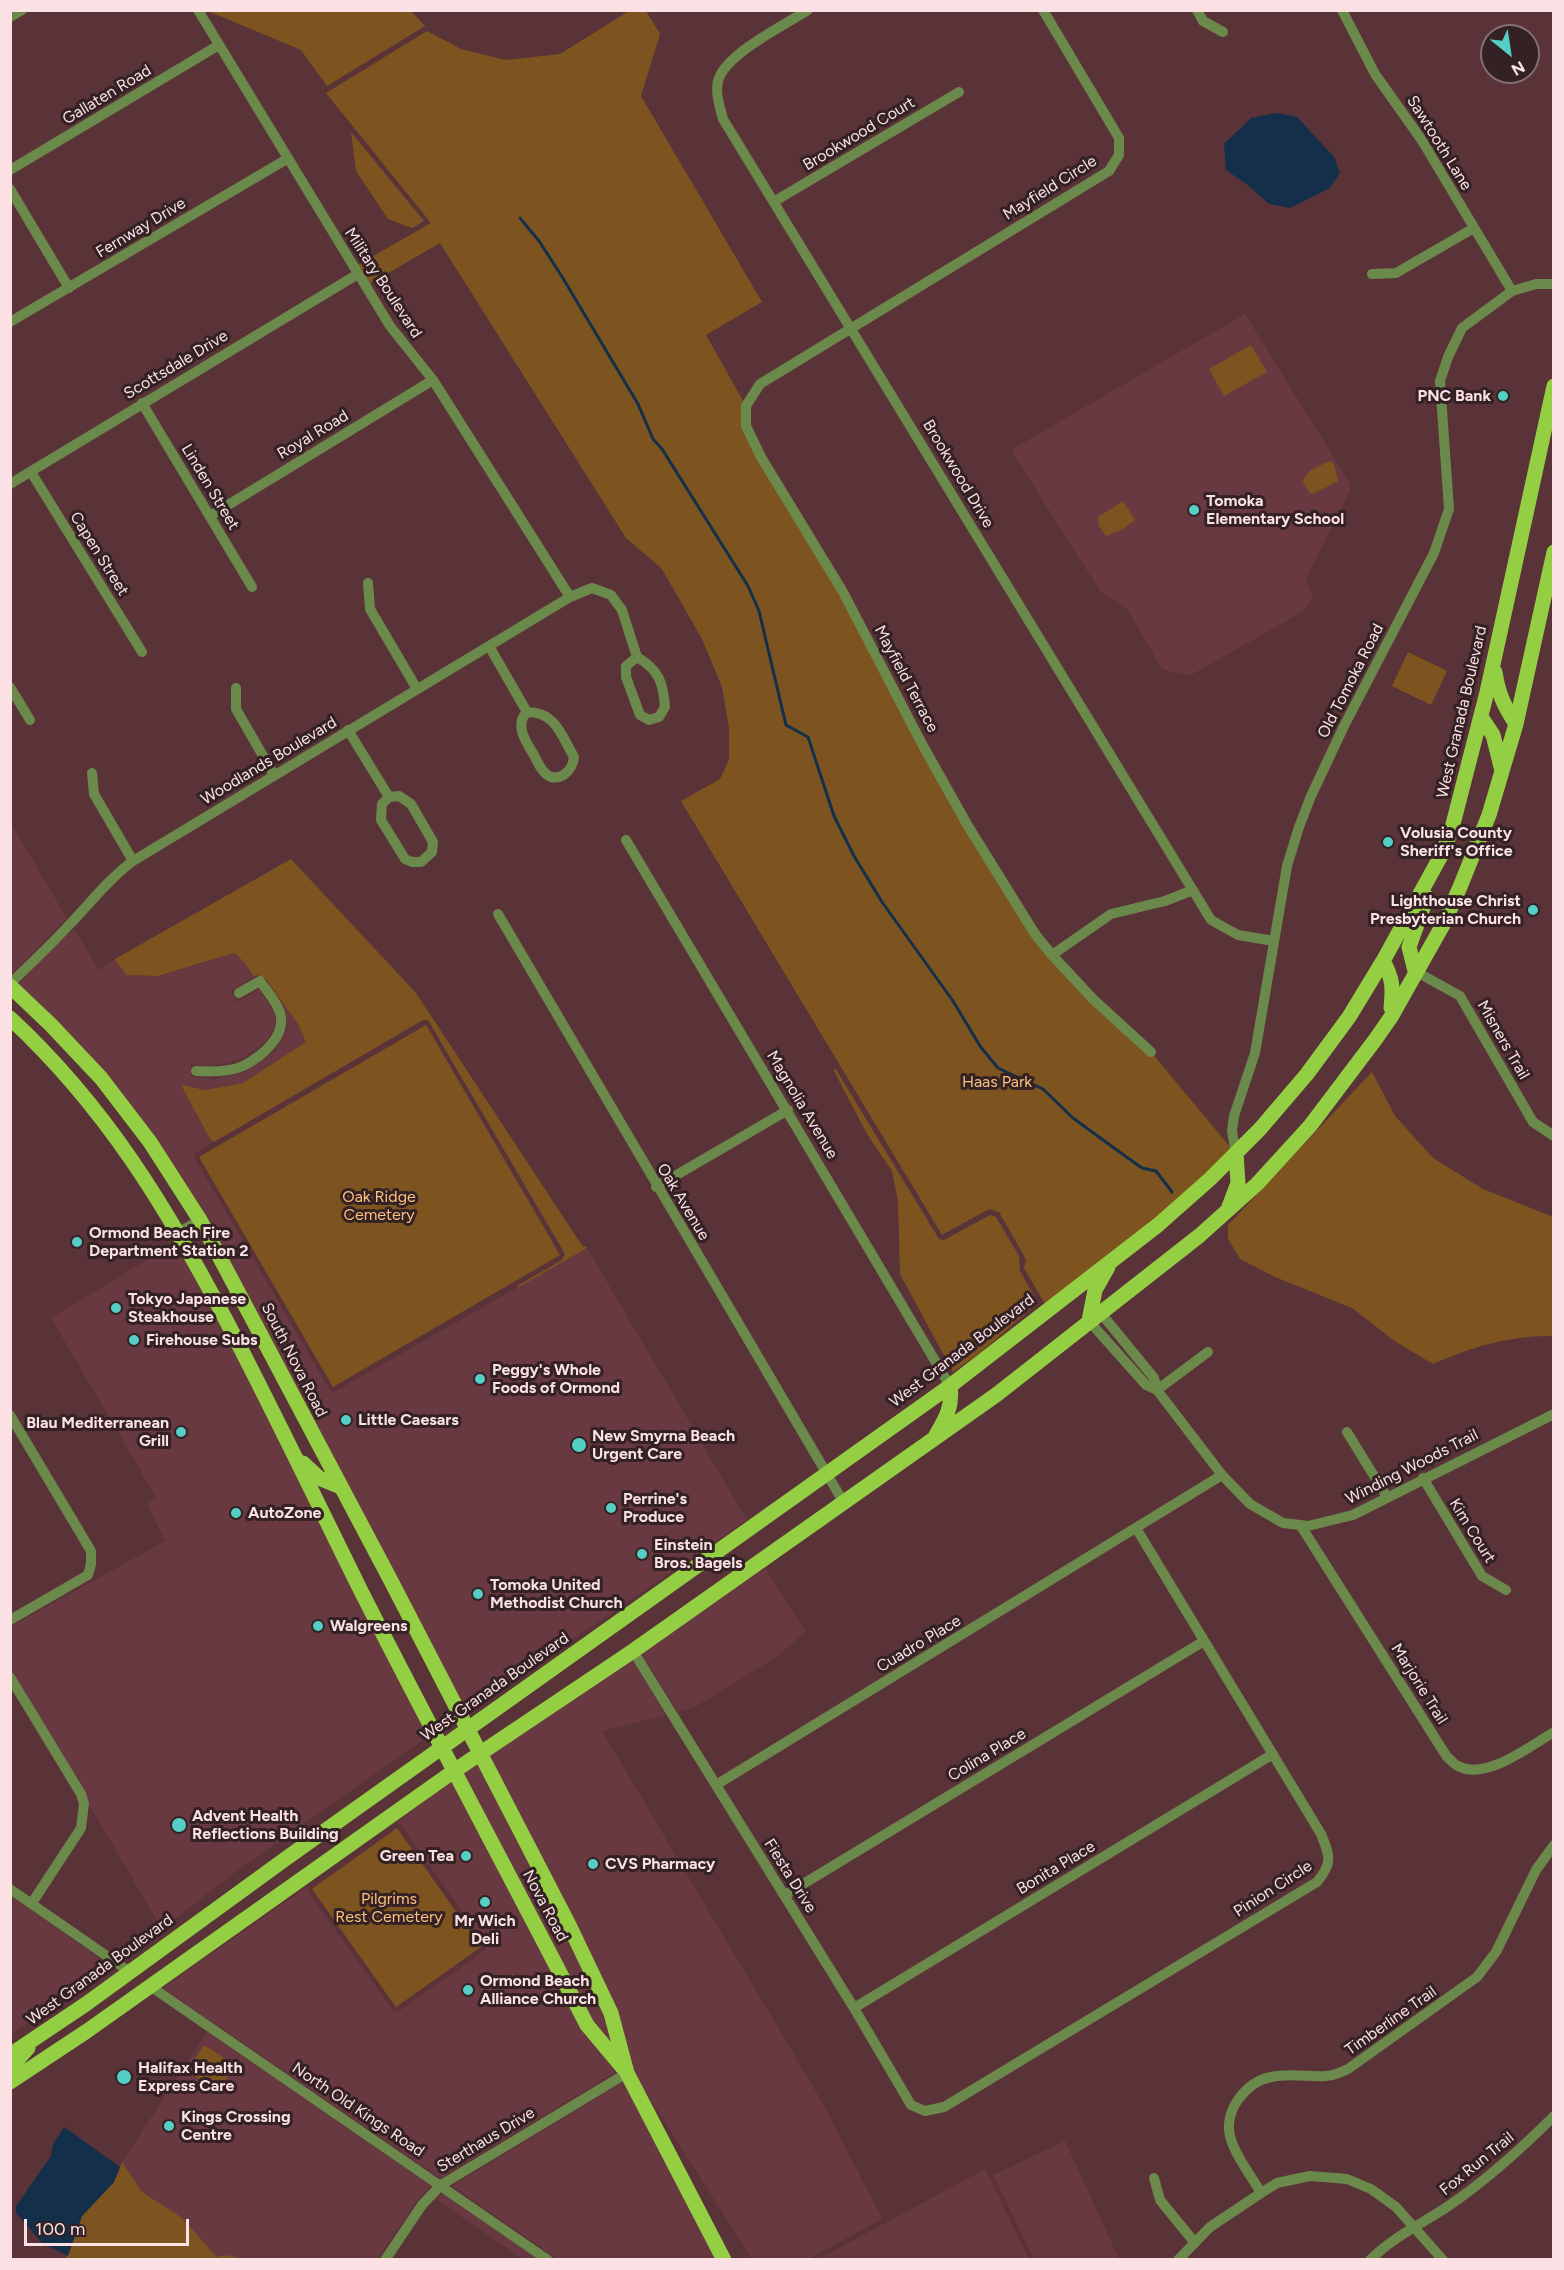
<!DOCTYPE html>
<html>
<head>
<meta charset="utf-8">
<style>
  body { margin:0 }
  #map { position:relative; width:1564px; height:2270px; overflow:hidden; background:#5a3339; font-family:Figtree,sans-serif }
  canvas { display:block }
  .frame { position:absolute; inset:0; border:12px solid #fbe1e4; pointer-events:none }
  .north { position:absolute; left:1480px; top:24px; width:60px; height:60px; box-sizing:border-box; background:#332124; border:2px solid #836e71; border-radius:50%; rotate:150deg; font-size:16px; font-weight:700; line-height:24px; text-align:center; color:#fbe1e4 }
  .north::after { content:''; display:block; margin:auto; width:21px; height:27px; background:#55cec6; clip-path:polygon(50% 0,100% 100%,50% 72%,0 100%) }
  .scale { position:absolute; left:24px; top:2219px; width:165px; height:27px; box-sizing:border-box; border:3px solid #fbe1e4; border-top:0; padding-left:8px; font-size:18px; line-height:21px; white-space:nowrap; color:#fbe1e4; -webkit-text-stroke:4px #332124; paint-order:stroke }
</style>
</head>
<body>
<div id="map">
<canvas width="1564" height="2270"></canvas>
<div class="frame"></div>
<div class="north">N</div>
<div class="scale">100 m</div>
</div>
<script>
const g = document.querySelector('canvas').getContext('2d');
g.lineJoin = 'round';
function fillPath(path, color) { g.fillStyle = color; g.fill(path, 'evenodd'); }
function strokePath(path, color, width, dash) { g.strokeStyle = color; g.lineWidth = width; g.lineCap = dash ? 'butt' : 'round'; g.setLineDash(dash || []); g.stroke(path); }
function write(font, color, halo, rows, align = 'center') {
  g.font = font + ' Figtree,sans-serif'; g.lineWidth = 6; g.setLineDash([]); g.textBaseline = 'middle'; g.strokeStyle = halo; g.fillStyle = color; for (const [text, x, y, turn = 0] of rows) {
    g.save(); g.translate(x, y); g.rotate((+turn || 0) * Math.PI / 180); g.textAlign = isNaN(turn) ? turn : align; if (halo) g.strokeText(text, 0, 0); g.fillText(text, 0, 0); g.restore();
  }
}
fillPath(new Path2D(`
  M1245,314l103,166 2,10 -44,88 7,19 -9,14 -115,65 -27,-7 -34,-59 -28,-19 -89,-141z
  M11,824l56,94 -56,57h-1z
  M74,929l25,41 16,-11 12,16 14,1h17l23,-6 53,-17 10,9 10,15 -23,14 6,11 22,-13 16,25v13l-9,14 -26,19 -30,6 -19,-2v12l22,3 31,-7 31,-21 12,-21 -1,-17 -11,-19 5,3 18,27 8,18 -63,41 -38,7 -23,-4 30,57 -17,10v6l136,233h3l253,-144 160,272 -279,191 3,8 -269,-507 -184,-227 26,-28z
  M178,1241l252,494 -196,138 -72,56 -151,-258 -1,-44 155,-86 -18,-37 9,-7 -105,-179z
  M765,1568l41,64 -30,25 -81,50 -17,5 -37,-59z
  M632,1660l34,55 -64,16 223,376 57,112 -74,40h-56l-117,-184 -147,-319z
  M478,1762l85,165 43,88 9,34 -23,-27 -130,-249z
  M453,1780l165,291 -178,107 -277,-190 145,-102v6l86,120 5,-1 85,-60 2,-2 -1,-5 -84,-119 -5,-2z
  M11,1896l101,71 -101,67z
  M207,2032l224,154 -14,15 -40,58h-132l-19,-4 -9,2 -36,-40 -39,-25 -20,-30z
  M625,2081l92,178h-159l-106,-73z
  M1065,2141l54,118h-85l-41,-84z
  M985,2169l44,90h-210z
  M442,2193l96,66h-16l-86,-60z`), '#683941');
fillPath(new Path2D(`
  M208,11h203l14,15 -98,60 -26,-36z
  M629,11h17l14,23 -19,62 121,206 -56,33 40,71v20l176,318 113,190 116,118 85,102 -188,155 -24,-41 2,-8 -3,-6 -24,-42 -10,-3 -47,26 -261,-434 39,-22 9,-19v-32l-7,-41 -20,-48 -40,-70 -36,-31 -186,-295 -74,43 -12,-19 77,-44 -105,-130 101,-62 34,18 45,11 54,-6z
  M351,132l73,89 -12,7 -24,-9 -32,-48z
  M1251,345l16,27 -43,24 -15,-27z
  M1329,461l5,2 4,18 -25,13 -4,-2 -6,-10c3,-13 16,-15 26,-21z
  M1123,501l12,19 -12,9 -17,7 -7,-10 -1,-9z
  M1408,652l39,19 -16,34 -39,-19z
  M291,859l125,134 167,254 3,-1 1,2 -68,39 -2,-1 45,-26 3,-6 -137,-234h-5l-209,122 -4,-3 -29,-54 24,5 38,-7 63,-41 -8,-18 -33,-46 -8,-3 -3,2 -10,-15 -10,-9 -76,23 -32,-1 -11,-16z
  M426,1025l134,230 -227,132 -134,-230z
  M835,1068l104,171 5,1 46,-25 6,2 23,39 1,15 18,32 -57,49 -28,20 -53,-98 -2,-73 -6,-30 -25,-37 -33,-63z
  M1372,1072l23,44 38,42 50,31 70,28v119c-41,-1 -82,11 -120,28l-37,-22 -44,-34 -77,-31 -35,-18 -12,-20v-14z
  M397,1828l84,119 -85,60 -84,-118z
  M204,2045l31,20 -17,27 -31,-21z
  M122,2162l20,30 39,25 36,40 9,-2 19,4 -180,1 17,-44 32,-34z`), '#7d5420');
fillPath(new Path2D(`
  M1276,113l21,4 37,40 6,16 -10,15 -40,20 -21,-4 -20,-18 -23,-16 -2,-26 27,-26z
  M64,2127l56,40 -6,15 -32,34 -14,40 -26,-13 -26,-30v-7l35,-50 2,-12z`), '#132f4a');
strokePath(new Path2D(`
  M520,218l19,23 22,34 77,129 15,35 9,10 86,137 11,25 27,114 22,12 26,79 20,40 28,46 71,99 27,45 18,22 45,21 30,29 41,30 28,20 14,3 16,21`), '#132f4a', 3);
strokePath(new Path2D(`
  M198,10l192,316 43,54 137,217
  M808,10c-22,14 -80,43 -89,68 -5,13 1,29 4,41l488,801 27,15 36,6
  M1043,10l76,128v17l-10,16 -349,213 -14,22v20l15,31 82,135 79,152 46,82 67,108 17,21 41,44 58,53
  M1197,10l6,11 20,11
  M1342,10l33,64 46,65 91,152
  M10,17l12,-7
  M10,170l209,-125
  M10,189l59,99
  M775,201l184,-109
  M1372,274l24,-1 78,-45
  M10,322l277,-163
  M142,403l110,184
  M31,472l111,180
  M10,484l348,-210
  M210,516l223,-136
  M368,583l2,26 47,80
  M489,646l38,66c-13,13 -1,30 7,43 3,6 6,13 10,17 13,14 29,-1 30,-15 -13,-22 -18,-45 -47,-45
  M10,687l20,33
  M236,688v21l38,66
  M348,730l41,67 -7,7 -1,16 24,39 7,3h9l11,-10 1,-10 -22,-38 -12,-8 -10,1
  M92,773l2,21 39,67
  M626,840l324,546
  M498,914l346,589
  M1052,955l59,-41 54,-13 28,-11
  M1415,971l45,25 73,126 21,14
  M10,984c20,-20 41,-39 60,-60 21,-22 39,-45 63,-63l437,-264 22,-9 19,7 11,15 15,47 -11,9v11l14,38 9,5 10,-3 6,-10c-2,-25 -6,-37 -28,-50
  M196,1071c15,1 33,1 47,-5 18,-9 44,-30 37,-53 -3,-11 -14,-23 -20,-32l-21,12
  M1236,1154l-4,-23 2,-15 21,-63 32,-187 12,-39 12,-31 33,-70 90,-173 15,-44 -9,-128 8,-24 14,-29 50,-37 24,-7h18
  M656,1187l132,-77
  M179,1232l21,-12
  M1100,1312l54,66 3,12 65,85 28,29 33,19 25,3 45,-11 201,-101
  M1089,1321l57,64 11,5
  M1157,1390l51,-38
  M10,1415l81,136v13l-3,11 -78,45
  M1347,1432l40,65
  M1423,1478l59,98 24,14
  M1301,1526l146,231c3,2 7,7 11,9 28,15 72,-20 96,-34
  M633,1651l221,357 57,97 14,6 19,-4 373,-225c16,-19 13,-26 4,-48l-185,-306
  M10,1677l71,117 3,10 -3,24 -49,75
  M716,1785l506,-310
  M10,1889l120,83
  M785,1895l419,-254
  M150,1986l398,274
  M854,2008l419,-254
  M1154,2178l6,22 35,43
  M1261,2193c-10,-18 -26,-37 -31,-57 -6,-26 16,-54 41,-59 18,-4 37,0 55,-1 8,0 15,-4 22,-7l129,-92 19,-25 40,-82 18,-25
  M385,2260l37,-55 19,-20 186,-112
  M1178,2260l32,-33 51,-34 16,-10 33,-7 37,3 24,10 25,18 47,53
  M1370,2260c23,-23 51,-36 77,-53 37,-25 75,-59 107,-91`), '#6b894a', 10);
strokePath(new Path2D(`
  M1495,672c3,21 9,34 21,52
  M1481,717l12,18 9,36
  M1383,961c10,18 10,26 8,47
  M1415,971l-6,-24 18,-50
  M10,986l41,39 50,53 49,64 50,78 190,359 179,346 42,88 16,60 97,187
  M10,1018c96,89 157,190 217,304 46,88 89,178 133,267 74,146 152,290 227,436l36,43
  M1229,1207l9,-24 -2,-29
  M1089,1321l6,-31 13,-23
  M936,1435c10,-17 17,-29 14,-49
  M303,1463l16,15 22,9
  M10,2055l76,-51 202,-147 662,-471 208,-161 52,-46 50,-50 47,-55 42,-57 34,-56 60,-109 9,-24 35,-136 67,-306
  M10,2068l18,-20
  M10,2082l77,-51 367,-260 179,-120 363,-256 203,-159 58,-52 53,-58 65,-86 16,-23 53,-94 16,-36 29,-72 27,-91 38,-172`), '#94cf43', 15);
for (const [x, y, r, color] of [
  [1503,396,6,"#55cec6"],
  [1194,510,6,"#55cec6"],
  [1388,842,6,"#55cec6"],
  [1533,910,6,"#55cec6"],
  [77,1242,6,"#55cec6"],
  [116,1308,6,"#55cec6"],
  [134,1340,6,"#55cec6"],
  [480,1379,6,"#55cec6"],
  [346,1420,6,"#55cec6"],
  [181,1432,6,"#55cec6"],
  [579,1445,8,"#55cec6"],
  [611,1508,6,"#55cec6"],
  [236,1513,6,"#55cec6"],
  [642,1554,6,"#55cec6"],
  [478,1594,6,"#55cec6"],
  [318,1626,6,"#55cec6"],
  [179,1825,8,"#55cec6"],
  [466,1856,6,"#55cec6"],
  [593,1864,6,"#55cec6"],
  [485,1902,6,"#55cec6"],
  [468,1990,6,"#55cec6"],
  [124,2077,8,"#55cec6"],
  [169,2126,6,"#55cec6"]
]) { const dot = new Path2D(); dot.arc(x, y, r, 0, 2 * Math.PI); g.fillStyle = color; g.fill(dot); strokePath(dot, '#332124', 2); }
write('16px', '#fbe1e4', '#332124', [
  ["Gallaten Road",107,95,-31],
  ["Brookwood Court",859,134,-31],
  ["Sawtooth Lane",1439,143,58],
  ["Mayfield Circle",1050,188,-32],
  ["Fernway Drive",141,228,-31],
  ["Military Boulevard",383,283,57],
  ["Scottsdale Drive",176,365,-31],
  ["Royal Road",313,435,-31],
  ["Brookwood Drive",958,474,59],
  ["Linden Street",210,487,59],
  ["Capen Street",99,554,58],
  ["Mayfield Terrace",906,679,62],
  ["Old Tomoka Road",1351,681,-63],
  ["West Granada Boulevard",1462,712,-77],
  ["Woodlands Boulevard",269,761,-31],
  ["Misners Trail",1503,1040,60],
  ["Magnolia Avenue",802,1105,59],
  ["Oak Avenue",683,1202,59],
  ["West Granada Boulevard",962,1351,-37],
  ["South Nova Road",294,1360,63],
  ["Winding Woods Trail",1412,1467,-27],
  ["Kim Court",1472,1531,58],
  ["Cuadro Place",919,1644,-31],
  ["Marjorie Trail",1419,1684,58],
  ["West Granada Boulevard",495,1687,-35],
  ["Colina Place",987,1755,-31],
  ["Bonita Place",1056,1868,-31],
  ["Fiesta Drive",790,1876,58],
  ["Pinion Circle",1273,1889,-33],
  ["Nova Road",545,1906,62],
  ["West Granada Boulevard",100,1970,-36],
  ["Timberline Trail",1391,2021,-35],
  ["North Old Kings Road",358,2110,34],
  ["Sterthaus Drive",486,2140,-31],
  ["Fox Run Trail",1477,2164,-39]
]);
write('bold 16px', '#fbe1e4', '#332124', [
  ["PNC Bank",1491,396,"right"],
  ["Tomoka",1206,501],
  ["Elementary School",1206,519],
  ["Volusia County",1400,833],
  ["Sheriff's Office",1400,851],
  ["Lighthouse Christ",1521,901,"right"],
  ["Presbyterian Church",1521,919,"right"],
  ["Ormond Beach Fire",89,1233],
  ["Department Station 2",89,1251],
  ["Tokyo Japanese",128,1299],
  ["Steakhouse",128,1317],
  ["Firehouse Subs",146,1340],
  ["Peggy's Whole",492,1370],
  ["Foods of Ormond",492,1388],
  ["Little Caesars",358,1420],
  ["Blau Mediterranean",169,1423,"right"],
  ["Grill",169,1441,"right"],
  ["New Smyrna Beach",592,1436],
  ["Urgent Care",592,1454],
  ["Perrine's",623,1499],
  ["Produce",623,1517],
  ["AutoZone",248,1513],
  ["Einstein",654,1545],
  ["Bros. Bagels",654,1563],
  ["Tomoka United",490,1585],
  ["Methodist Church",490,1603],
  ["Walgreens",330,1626],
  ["Advent Health",192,1816],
  ["Reflections Building",192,1834],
  ["Green Tea",454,1856,"right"],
  ["CVS Pharmacy",605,1864],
  ["Mr Wich",485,1921,"center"],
  ["Deli",485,1939,"center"],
  ["Ormond Beach",480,1981],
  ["Alliance Church",480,1999],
  ["Halifax Health",138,2068],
  ["Express Care",138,2086],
  ["Kings Crossing",181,2117],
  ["Centre",181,2135]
], 'left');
write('16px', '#fcc17e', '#332124', [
  ["Haas Park",997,1082],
  ["Oak Ridge",379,1197],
  ["Cemetery",379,1215],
  ["Pilgrims",389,1899],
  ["Rest Cemetery",389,1917]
]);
</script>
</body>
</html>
